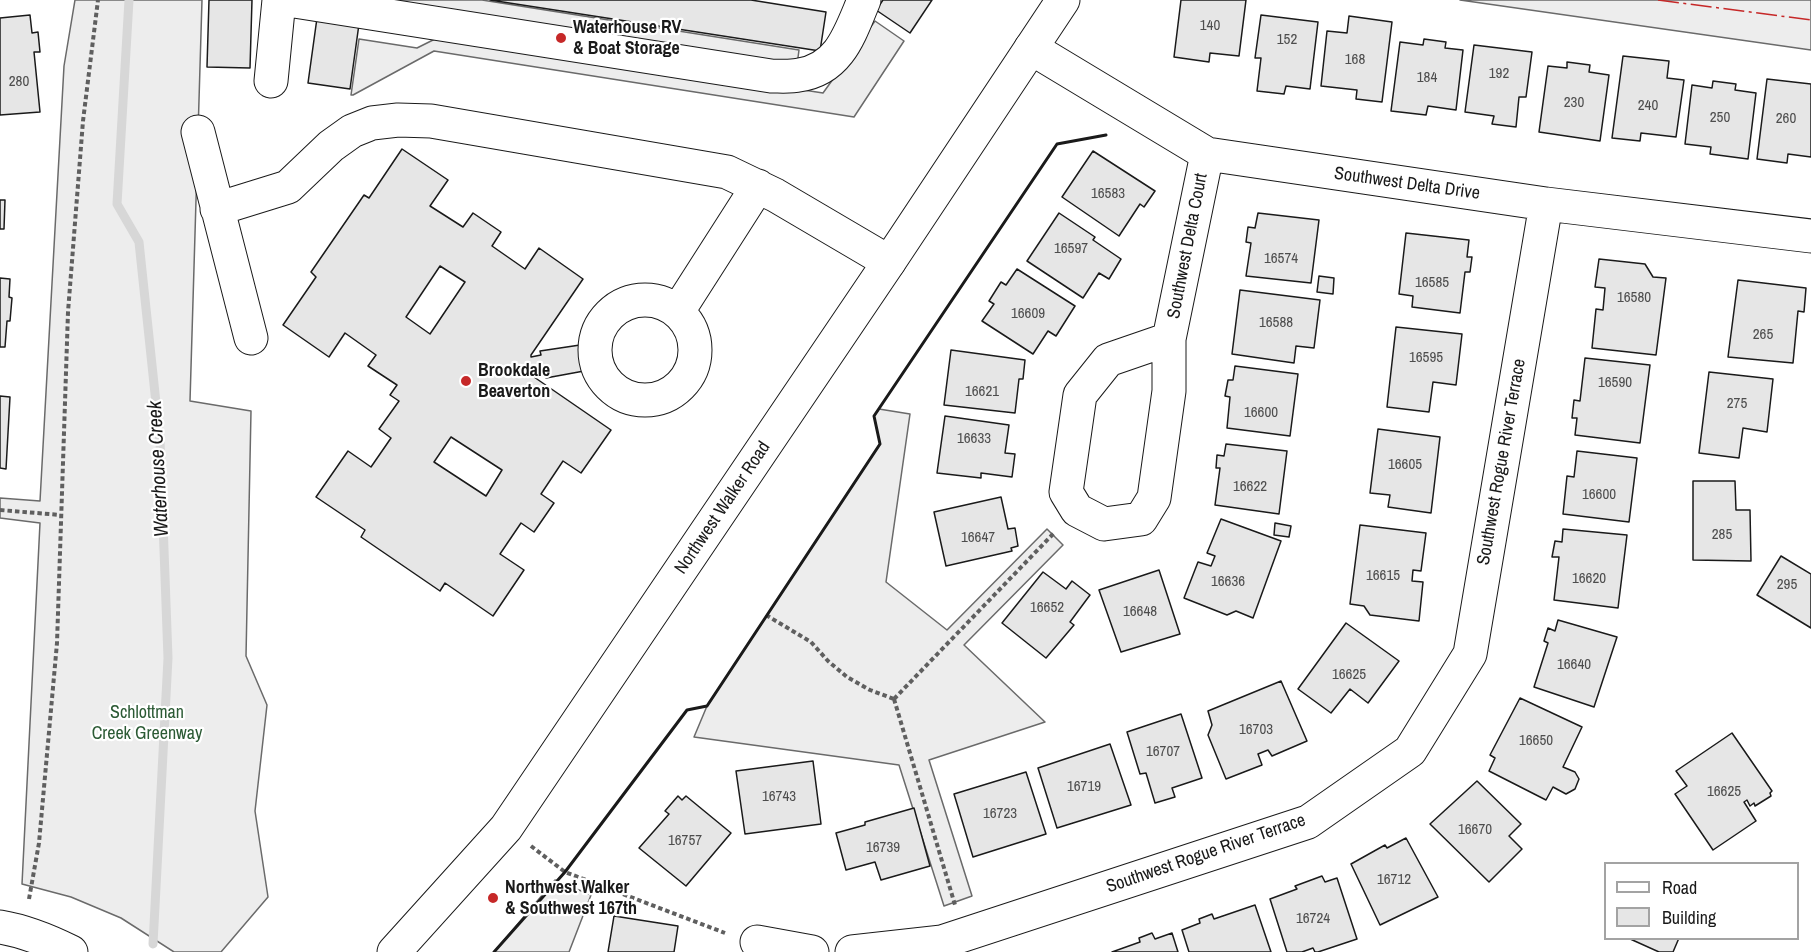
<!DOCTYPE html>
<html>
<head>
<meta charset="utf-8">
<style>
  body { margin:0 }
  #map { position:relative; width:1811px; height:952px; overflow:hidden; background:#fff; font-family:"Archivo Narrow",sans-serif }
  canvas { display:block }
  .legend { position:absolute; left:1604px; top:862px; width:195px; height:78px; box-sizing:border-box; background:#fff; border:2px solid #a3a3a3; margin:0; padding:8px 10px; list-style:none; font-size:18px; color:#1a1a1a }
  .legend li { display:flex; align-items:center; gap:12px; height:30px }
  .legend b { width:30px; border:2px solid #a3a3a3 }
</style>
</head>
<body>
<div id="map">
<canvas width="1811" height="952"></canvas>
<ul class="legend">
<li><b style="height:8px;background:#fff"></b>Road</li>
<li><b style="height:16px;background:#e6e6e6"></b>Building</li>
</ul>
</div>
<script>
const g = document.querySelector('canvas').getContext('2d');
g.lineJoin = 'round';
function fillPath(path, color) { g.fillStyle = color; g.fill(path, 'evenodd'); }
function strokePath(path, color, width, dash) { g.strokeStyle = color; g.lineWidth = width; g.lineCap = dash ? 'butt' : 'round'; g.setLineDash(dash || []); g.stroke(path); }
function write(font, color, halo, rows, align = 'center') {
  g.font = font + ' "Archivo Narrow",sans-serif'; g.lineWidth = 4.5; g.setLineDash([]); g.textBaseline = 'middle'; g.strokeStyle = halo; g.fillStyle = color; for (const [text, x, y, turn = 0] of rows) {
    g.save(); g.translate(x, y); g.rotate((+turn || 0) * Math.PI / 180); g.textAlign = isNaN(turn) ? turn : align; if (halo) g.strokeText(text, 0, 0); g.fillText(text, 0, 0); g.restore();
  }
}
const built = new Path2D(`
  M75,0h127l-12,401 61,10 -5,245 21,49 -12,106 13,86 -47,55h-47l-53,-34 -50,-21 -49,-13 18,-361 -40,-5v-20l40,3 24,-435z
  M375,0h107l317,50 -2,15z
  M1460,0h351v50z
  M875,21l29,20 -50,76 -420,-66 -81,44h-2l8,-56 58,9 28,-14 378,59z
  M879,409l31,5 -24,168 61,48 100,-101 16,16 -99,100 81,77 -116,38 43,136 -28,10 -45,-141 -205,-28 13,-31 173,-262 -6,-28z
  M555,880l36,15 -22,57h-75z`);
fillPath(built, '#ededed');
strokePath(built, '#6a6a6a', 1.5);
strokePath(new Path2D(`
  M129,0l-12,204 22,38 21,199 8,217 -15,286`), '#d7d7d7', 9);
const building = new Path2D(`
  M209,0h43l-2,68 -43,-1z
  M490,0h261l75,12 -6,39z
  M883,0h49l-22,33 -34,-23z
  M1181,0h65l-7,56 -29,-3 -1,9 -35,-5z
  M30,15l2,18 6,-1 2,20h-6l6,60 -40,3v-97z
  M1261,15l57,7 -8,67 -24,-3 -2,8 -27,-3 4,-33h-6z
  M1349,16l43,6 -10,80 -26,-3 1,-9 -36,-4 6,-55 20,2z
  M317,18l42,6 -9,65 -42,-6z
  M1424,39l22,3 -1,6 18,2 -7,60 -28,-4 -2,9 -35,-4 9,-69 23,3z
  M1474,45l58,7 -6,45h-7l-3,30 -24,-3 2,-8 -29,-4z
  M1623,56l46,5 -2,17 17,2 -8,57 -35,-4 -1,8 -28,-3z
  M1567,62l23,3 -1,7 20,3 -9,66 -61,-9 9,-66 19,2z
  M1767,79l44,5v73l-23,-3 -1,9 -30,-4z
  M1713,81l23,3 -1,6 21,3 -8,66 -38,-5 1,-7 -26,-3 7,-59 20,3z
  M402,149l46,31 -18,26 33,21 10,-14 28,19 -9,14 33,23 14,-21 44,31 -52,76v2l10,-2 -1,-4 40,-6 4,26 -38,7 -1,-2 -11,1 77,53 -30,43 -18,-12 -22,33 13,9 -20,29 -13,-9 -21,31 24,16 -31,46 -48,-33 -5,8 -79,-54 4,-7 -49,-33 32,-46 23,16 20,-29 -12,-9 20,-28 -9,-6 7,-10 -29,-19 8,-11 -31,-22 -16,24 -46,-32 33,-48 -5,-5 53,-77 5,3zM440,266l25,16 -35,52 -24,-17zM451,437l51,33 -16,26 -52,-34z
  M1093,151l62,40 -11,16 -4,-3 -21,32 -57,-39z
  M0,200h5l-1,29h-4z
  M1059,213l36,24 -2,3 28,19 -12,20 -10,-6 -16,25 -56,-37z
  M1258,213l61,7 -8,63 -65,-7 5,-33 -5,-1 2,-15 7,1z
  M1406,233l63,7 -2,17h5l-2,15h-5l-5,41 -48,-6 1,-11 -14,-2z
  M1599,259l46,5 8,13 13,1 -10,77 -64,-7 4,-39 7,1 2,-22 -10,-1z
  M1017,269l58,37 -19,30 -8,-5 -15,23 -51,-33 12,-17 -5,-3 12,-19 5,3z
  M1319,276l15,2 -1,16 -16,-2z
  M0,278l10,1 -1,18 3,1 -2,23h-3l-2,26h-5z
  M1738,280l68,8 -2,24 -6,-1 -5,52 -65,-6z
  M1240,290l80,10 -6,48 -18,-2 -2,17 -62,-9z
  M1396,327l66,7 -6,51 -23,-3 -4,30 -42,-5z
  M951,350l74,10 -2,19h-4l-4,34 -71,-8z
  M1585,358l65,7 -10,78 -65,-8 2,-17h-5l2,-18 6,1z
  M1235,366l63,8 -8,62 -63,-8 3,-31 -5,-1 3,-16h5z
  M1709,372l64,7 -6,53 -24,-4 -4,30 -40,-5z
  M0,396l10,1 -4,72 -6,-1z
  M945,416l64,9 -4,28 10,1 -3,23 -31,-4v5l-44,-5z
  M1378,429l62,8 -9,76 -43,-6 2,-12 -20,-2z
  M1226,444l61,7 -8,63 -64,-9 5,-37h-4l1,-13 7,1z
  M1577,451l60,7 -8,64 -66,-8 4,-38 7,1z
  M1693,481h42l1,29h14l1,51 -58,-1z
  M1001,497l7,32 7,-1 3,18 -7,2 1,3 -66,15 -12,-54z
  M1221,519l60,22 -28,77 -17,-7 -9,4 -43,-17 14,-36 13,4 4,-10 -8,-3z
  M1275,523l16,3 -2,11 -15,-2z
  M1360,525l66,8 -5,38 -8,-1 -1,11 11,1 -4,39 -49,-6 -6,-9 -14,-2z
  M1563,529l64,6 -9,73 -64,-8 5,-43h-7l3,-16 7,1z
  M1781,556l30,18v54l-54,-33z
  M1159,570l21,64 -59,18 -22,-62z
  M1043,572l23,17 6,-8 18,14 -20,27 4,3 -28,33 -44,-35z
  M1558,620l59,17 -23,70 -60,-20 14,-44 -4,-2 4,-13 7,3z
  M1346,623l53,38 -31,42 -18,-14 -19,24 -33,-24z
  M1281,681l26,60 -35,15 -4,-6 -10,4 4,11 -36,14 -18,-44 4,-10 -4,-14z
  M1520,698l62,29 -19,40 12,5 4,7 -4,10 -9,5 -13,-7 -7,13 -57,-29 6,-13 -5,-3z
  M1181,714l21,64 -30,10 3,9 -20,6 -9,-30 -6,1 -13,-42z
  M1732,733l40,58 -2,2 1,3 -16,10 -1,-3 -4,3 -3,-6 -3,2 12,19 -43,29 -38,-56 12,-8 -11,-15z
  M1110,744l21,61 -74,23 -19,-60z
  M813,761l8,63 -76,10 -9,-63z
  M1026,772l20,62 -73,23 -19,-63z
  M1477,781l44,43 -12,12 13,13 -33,33 -59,-58z
  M678,796l4,4 4,-4 45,37 -45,53 -47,-38 30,-34 -4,-3z
  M914,808l16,58 -49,14 -6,-18 -29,8 -10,-37 29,-8v-3z
  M1406,838l32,59 -58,28 -29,-61 34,-19 2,3z
  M1322,876l3,6 12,-4 20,61 -39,13h-3l-2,-4 -11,4h-15l-17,-53 27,-10 -2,-3z
  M1255,905l16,47h-82l-7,-22 18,-7 -1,-4 13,-5 2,5z
  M614,916l64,10 -4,26h-66z
  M1152,933l3,6 17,-6 6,19h-66l28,-10 -1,-4z
  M1628,938h51l-6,14h-14z`);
fillPath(building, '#e6e6e6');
strokePath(building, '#1a1a1a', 1.5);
const minor = new Path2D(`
  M288,0l483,76c9,0 19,1 28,-1 41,-6 51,-42 65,-75
  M1031,48l176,106 339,50 265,32
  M271,81l8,-81
  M198,132l53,206
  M217,209l71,-22 43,-41 21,-15 20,-8 26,-3 33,1 296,51 48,23 114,67
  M595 350a50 50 0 1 1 100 0a50 50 0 1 1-100 0Z
  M678,311l80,-125
  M1169,339l-61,21 -28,35 -14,97 11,18 27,14 37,-5 13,-21 15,-107v-52l38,-185
  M0,927c24,4 49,14 71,25
  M757,942l55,10
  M852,952l90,-10 366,-120 102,-71 60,-97 76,-450`);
const major = new Path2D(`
  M394,952l112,-124 383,-566 174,-262`);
strokePath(minor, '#1a1a1a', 35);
strokePath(major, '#1a1a1a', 35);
strokePath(new Path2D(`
  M0,510l60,5
  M766,615l45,27 17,19 19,16 23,13 24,9
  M894,699l160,-166
  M894,699l61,206
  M531,846l34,26 160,61
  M29,899l10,-56 18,-200 11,-331 15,-191 15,-121`), '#5f5f5f', 4, [4.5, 3]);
strokePath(minor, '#fff', 33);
strokePath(major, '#fff', 33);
strokePath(new Path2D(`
  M494,952l71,-80 122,-162 20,-4 173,-262 -6,-28 183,-272 49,-9`), '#1a1a1a', 3);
strokePath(new Path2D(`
  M1658,0l153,20`), '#c62828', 1.5, [21, 4.5, 3, 4.5]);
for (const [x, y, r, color] of [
  [561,38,6,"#c62828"],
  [466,381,6,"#c62828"],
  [493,898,6,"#c62828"]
]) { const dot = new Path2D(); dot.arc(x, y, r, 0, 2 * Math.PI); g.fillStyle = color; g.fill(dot); strokePath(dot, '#fff', 2); }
write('15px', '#4d4d4d', null, [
  ["140",1210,26],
  ["152",1287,40],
  ["168",1355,60],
  ["192",1499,74],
  ["184",1427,78],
  ["280",19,82],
  ["230",1574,103],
  ["240",1648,106],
  ["250",1720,118],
  ["260",1786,119],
  ["16583",1108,194],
  ["16597",1071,249],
  ["16574",1281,259],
  ["16585",1432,283],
  ["16580",1634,298],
  ["16609",1028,314],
  ["16588",1276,323],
  ["265",1763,335],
  ["16595",1426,358],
  ["16590",1615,383],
  ["16621",982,392],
  ["275",1737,404],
  ["16600",1261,413],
  ["16633",974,439],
  ["16605",1405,465],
  ["16622",1250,487],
  ["16600",1599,495],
  ["285",1722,535],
  ["16647",978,538],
  ["16615",1383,576],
  ["16620",1589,579],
  ["16636",1228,582],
  ["295",1787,585],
  ["16652",1047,608],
  ["16648",1140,612],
  ["16640",1574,665],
  ["16625",1349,675],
  ["16703",1256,730],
  ["16650",1536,741],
  ["16707",1163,752],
  ["16719",1084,787],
  ["16625",1724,792],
  ["16743",779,797],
  ["16723",1000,814],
  ["16670",1475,830],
  ["16757",685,841],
  ["16739",883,848],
  ["16712",1394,880],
  ["16724",1313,919]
]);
write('bold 18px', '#1a1a1a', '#fff', [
  ["Waterhouse RV",573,28],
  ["& Boat Storage",573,49],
  ["Brookdale",478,371],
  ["Beaverton",478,392],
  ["Northwest Walker",505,888],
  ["& Southwest 167th",505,909]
], 'left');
write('18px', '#1a1a1a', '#fff', [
  ["Southwest Delta Drive",1407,184,8],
  ["Southwest Delta Court",1188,246,-79],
  ["Southwest Rogue River Terrace",1502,462,-80],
  ["Northwest Walker Road",723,508,-56],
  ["Southwest Rogue River Terrace",1206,854,-19]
]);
write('18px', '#2b5a34', '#fff', [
  ["Schlottman",147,713],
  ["Creek Greenway",147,734]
]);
write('italic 20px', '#1a1a1a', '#fff', [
  ["Waterhouse Creek",159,469,-93]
]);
</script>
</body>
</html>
